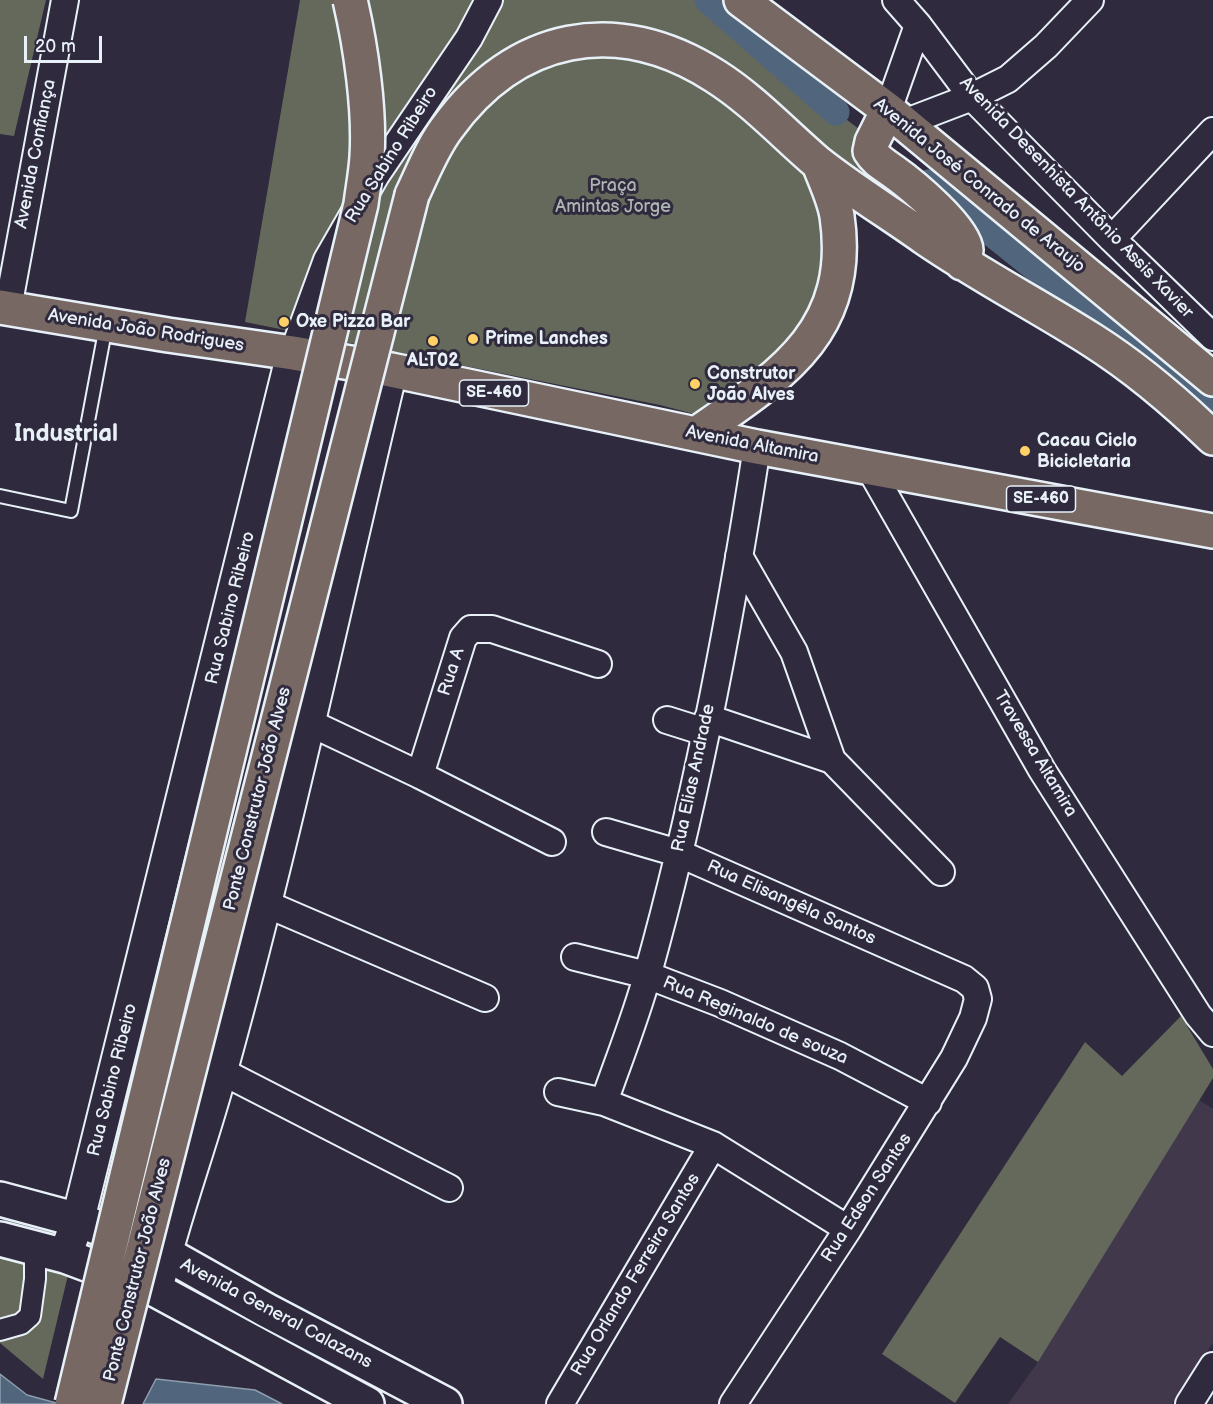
<!DOCTYPE html>
<html>
<head>
<meta charset="utf-8">
<style>
  body { margin:0 }
  #map { position:relative; width:1213px; height:1404px; overflow:hidden; background:#2f2a3d; font-family:"Balsamiq Sans",sans-serif }
  canvas { display:block }
  .scale { position:absolute; left:24px; top:36px; width:78px; height:27px; box-sizing:border-box; border:3px solid #e8f1f8; border-top:0; padding-left:8px; font-size:18px; line-height:21px; white-space:nowrap; color:#e8f1f8; -webkit-text-stroke:4px #2f2a3d; paint-order:stroke }
</style>
</head>
<body>
<div id="map">
<canvas width="1213" height="1404"></canvas>
<div class="scale">20 m</div>
</div>
<script>
const g = document.querySelector('canvas').getContext('2d');
g.lineJoin = 'round';
function fillPath(path, color) { g.fillStyle = color; g.fill(path, 'evenodd'); }
function strokePath(path, color, width, dash) { g.strokeStyle = color; g.lineWidth = width; g.lineCap = dash ? 'butt' : 'round'; g.setLineDash(dash || []); g.stroke(path); }
function write(font, color, halo, rows, align = 'center') {
  g.font = font + ' "Balsamiq Sans",sans-serif'; g.lineWidth = 6; g.setLineDash([]); g.textBaseline = 'middle'; g.strokeStyle = halo; g.fillStyle = color; for (const [text, x, y, turn = 0] of rows) {
    g.save(); g.translate(x, y); g.rotate((+turn || 0) * Math.PI / 180); g.textAlign = isNaN(turn) ? turn : align; if (halo) g.strokeText(text, 0, 0); g.fillText(text, 0, 0); g.restore();
  }
}
fillPath(new Path2D(`
  M1199,1100l14,9v234l-41,61h-164l30,-42z`), '#42384b');
fillPath(new Path2D(`
  M0,0h46l-32,136 -14,-2z
  M300,0h408l128,112 56,41 -25,28 -36,-25 -23,29 14,41 4,39 -11,37 -22,45 -55,44 -21,9 -23,14 -34,-9 -415,-83z
  M1181,1016l32,53v9l-175,284 -38,-25 -45,66 -73,-49 203,-312 37,34z
  M0,1254l69,17 -26,108 -43,-36z`), '#65695b');
const water = new Path2D(`
  M0,1374l27,21 33,9h-60z
  M156,1379l99,11 27,14h-139z`);
fillPath(water, '#51667c');
strokePath(water, '#8d9eae', 1.5);
strokePath(new Path2D(`
  M708,0l128,112
  M929,183l200,160 61,51 23,23`), '#51667c', 27);
const service = new Path2D(`
  M0,496l71,15 35,-185`);
const pedestrian = new Path2D(`
  M0,1330l21,-6 9,-8 5,-37v-30`);
const minor = new Path2D(`
  M896,0l22,25 54,72 140,142 101,98
  M888,110l30,-85
  M904,123l68,-26 36,-18 38,-33 44,-46
  M1112,239l101,-108
  M8,308l57,-308
  M293,353l34,-93 49,-85 93,-137 20,-38
  M869,467l173,303 156,245 15,18
  M739,556l55,96 38,108 109,112
  M708,718l124,42
  M667,720l38,12
  M308,722l112,53 132,67
  M420,775l43,-137 8,-9h21l106,35
  M606,832l72,21 286,126 11,9 3,11 -5,19 -19,40 -106,171 -115,175
  M264,903l221,95
  M575,957l72,18 73,28 120,53 88,46
  M221,1071l228,117
  M558,1092l46,10 109,43 135,84
  M604,1102c15,-43 32,-85 44,-129 48,-172 82,-350 109,-526
  M560,1404l153,-259
  M1189,1404l24,-38`);
const tertiary = new Path2D(`
  M65,1256l13,-36 215,-867
  M156,1290c18,-75 45,-146 65,-220 64,-231 114,-466 170,-700`);
const secondary = new Path2D(`
  M0,1199l78,21 87,33 101,57 179,94
  M0,1239l65,17 91,34 211,114`);
const primary = new Path2D(`
  M741,0l147,110 325,269
  M888,110l-16,32 -2,9c6,10 15,14 24,21 17,12 71,57 72,78 0,4 -3,9 -4,13
  M412,195c11,-23 20,-47 35,-67 68,-94 169,-115 268,-52 38,24 69,58 103,87 34,27 72,50 107,75 54,37 112,67 167,102 44,28 84,62 121,98
  M0,307l168,28 125,18 98,17 366,77 456,84
  M696,434c83,-57 158,-102 141,-218 -3,-18 -12,-36 -18,-52`);
strokePath(service, '#e8f1f8', 16);
strokePath(pedestrian, '#e8f1f8', 24);
strokePath(minor, '#e8f1f8', 30);
strokePath(tertiary, '#e8f1f8', 36);
strokePath(secondary, '#e8f1f8', 38);
strokePath(primary, '#e8f1f8', 38);
strokePath(service, '#2f2a3d', 12);
strokePath(pedestrian, '#2f2a3d', 20);
strokePath(minor, '#2f2a3d', 26);
strokePath(tertiary, '#2f2a3d', 32);
strokePath(secondary, '#2f2a3d', 33);
strokePath(primary, '#776864', 33);
const primaryBridge = new Path2D(`
  M72,1404l289,-1200c2,-16 5,-31 6,-47 3,-47 -6,-110 -17,-157
  M104,1404l308,-1209`);
strokePath(primaryBridge, '#e8f1f8', 38, []);
strokePath(primaryBridge, '#776864', 33);
for (const [x, y, r, color] of [
  [284,322,6,"#ffd166"],
  [473,339,6,"#ffd166"],
  [433,341,6,"#ffd166"],
  [695,384,6,"#ffd166"],
  [1025,451,6,"#ffd166"]
]) { const dot = new Path2D(); dot.arc(x, y, r, 0, 2 * Math.PI); g.fillStyle = color; g.fill(dot); strokePath(dot, '#2f2a3d', 2); }
for (const [x, y, w] of [
  [494,393,69],
  [1041,499,69]
]) { const box = new Path2D(); box.roundRect(x - w / 2, y - 13, w, 26, 4.5); g.fillStyle = '#2f2a3d'; g.fill(box); strokePath(box, '#e8f1f8', 1.5); }
write('bold 16px', '#e8f1f8', null, [
  ["SE-460",494,393],
  ["SE-460",1041,499]
]);
write('18px', '#e8f1f8', '#2f2a3d', [
  ["Avenida Confiança",36,154,-79],
  ["Rua Sabino Ribeiro",392,155,-58],
  ["Avenida José Conrado de Araujo",979,186,39],
  ["Avenida Desenhista Antônio Assis Xavier",1076,198,46],
  ["Avenida João Rodrigues",146,331,9],
  ["Avenida Altamira",752,445,11],
  ["Rua Sabino Ribeiro",231,608,-76],
  ["Rua A",452,672,-72],
  ["Travessa Altamira",1035,754,59],
  ["Rua Elias Andrade",694,778,-78],
  ["Ponte Construtor João Alves",258,799,-76],
  ["Rua Elisangêla Santos",791,903,24],
  ["Rua Reginaldo de souza",755,1021,23],
  ["Rua Sabino Ribeiro",113,1080,-76],
  ["Rua Edson Santos",867,1198,-57],
  ["Ponte Construtor João Alves",138,1270,-76],
  ["Rua Orlando Ferreira Santos",636,1275,-59],
  ["Avenida General Calazans",276,1314,28]
]);
write('18px', '#adb4b1', '#2f2a3d', [
  ["Praça",613,186],
  ["Amintas Jorge",613,207]
]);
write('bold 18px', '#e8f1f8', '#2f2a3d', [
  ["Oxe Pizza Bar",296,322],
  ["Prime Lanches",485,339],
  ["ALT02",433,361,"center"],
  ["Construtor",707,374],
  ["João Alves",707,395],
  ["Cacau Ciclo",1037,441],
  ["Bicicletaria",1037,462]
], 'left');
write('bold 24px', '#e8f1f8', '#2f2a3d', [
  ["Industrial",66,435]
]);
</script>
</body>
</html>
